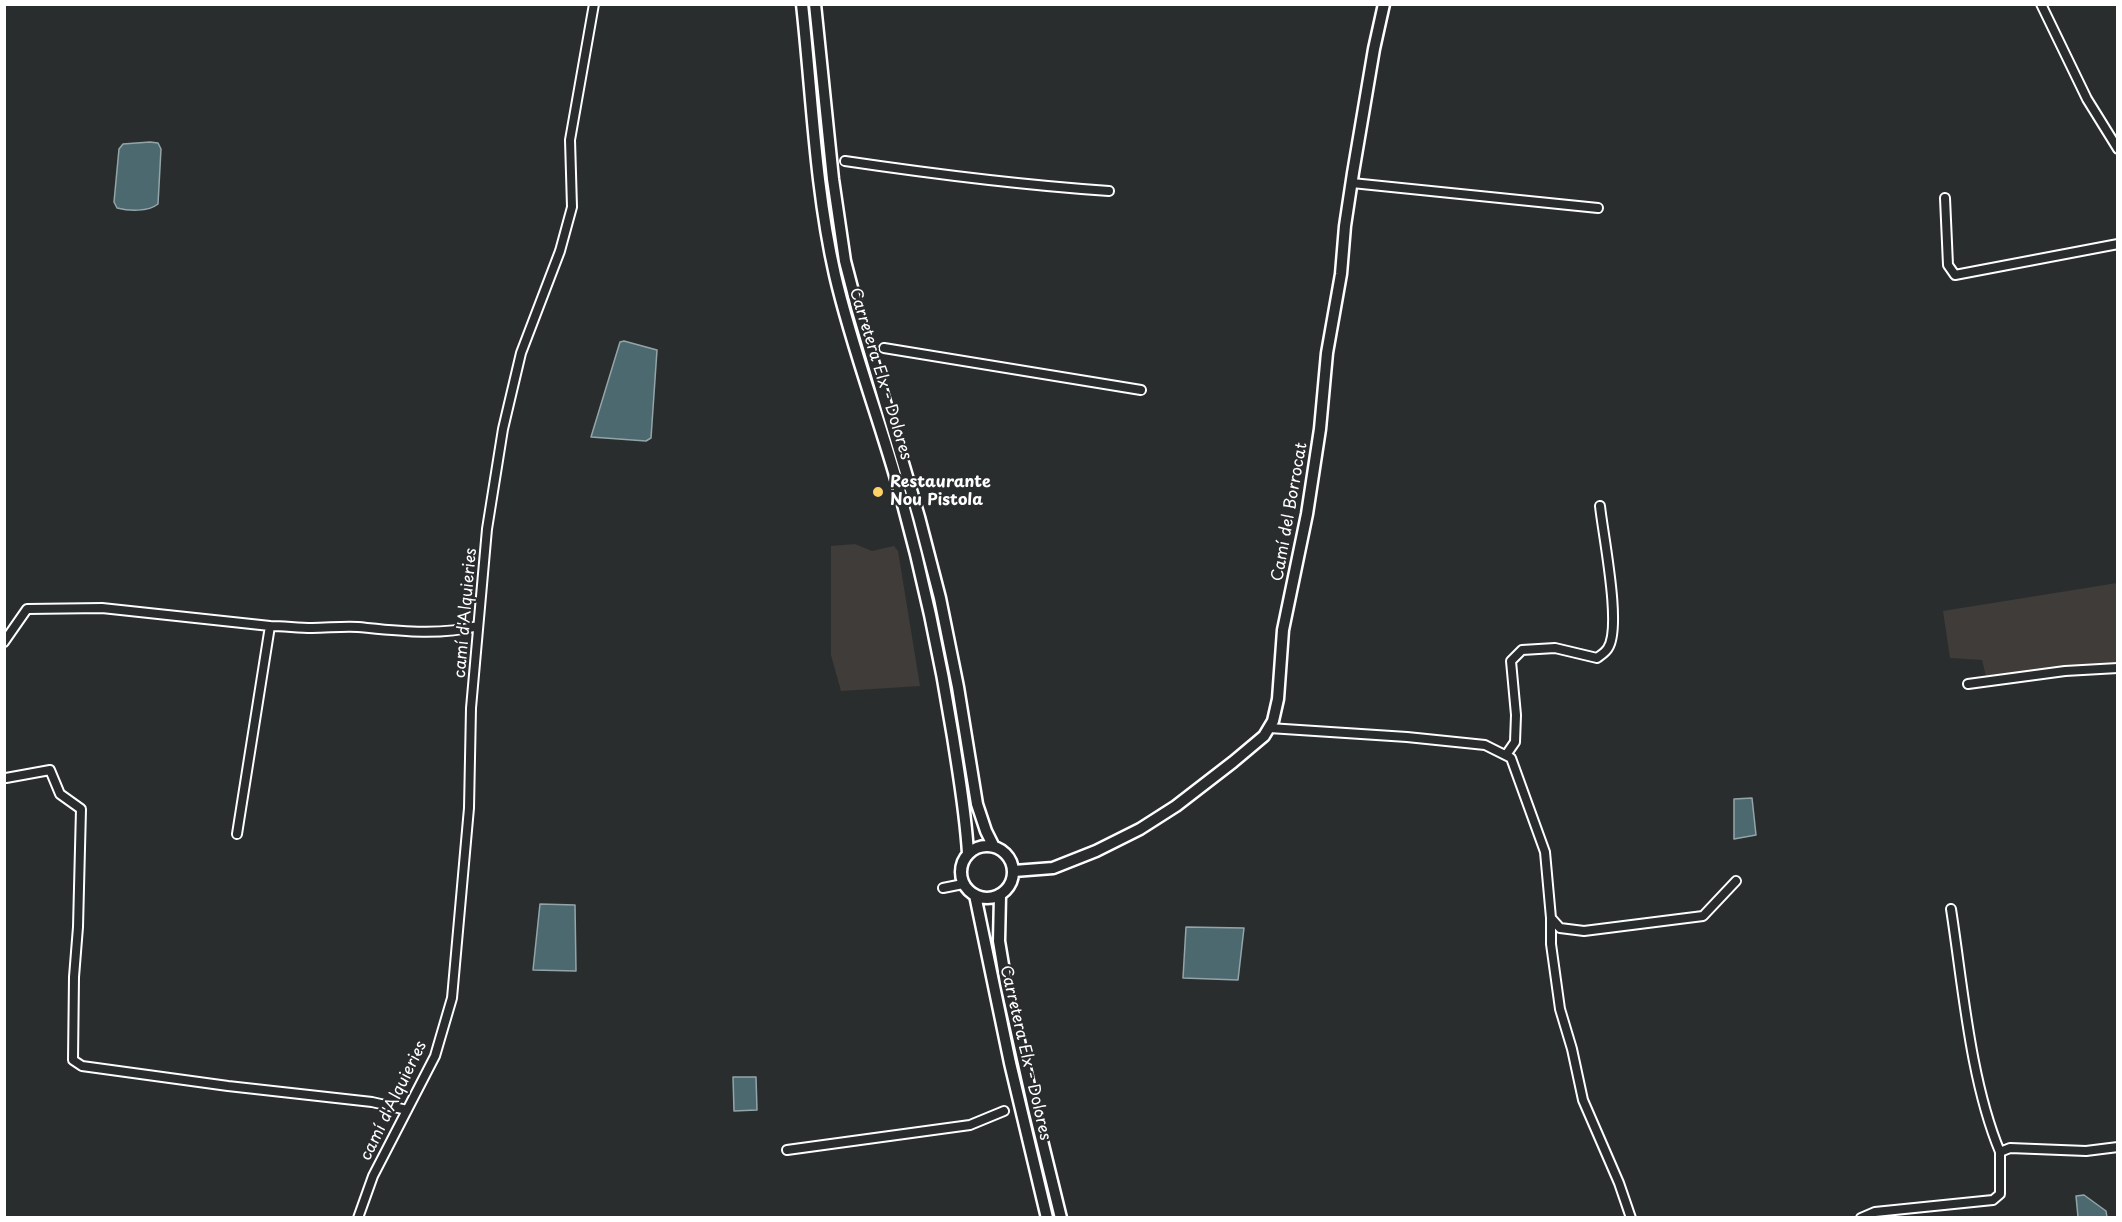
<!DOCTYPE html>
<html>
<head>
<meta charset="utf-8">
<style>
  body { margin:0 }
  #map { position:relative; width:2122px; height:1222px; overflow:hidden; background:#2a2d2e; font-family:"Playpen Sans",sans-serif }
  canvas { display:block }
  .frame { position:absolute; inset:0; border:6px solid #fff; pointer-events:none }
</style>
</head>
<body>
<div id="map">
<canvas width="2122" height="1222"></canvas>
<div class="frame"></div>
</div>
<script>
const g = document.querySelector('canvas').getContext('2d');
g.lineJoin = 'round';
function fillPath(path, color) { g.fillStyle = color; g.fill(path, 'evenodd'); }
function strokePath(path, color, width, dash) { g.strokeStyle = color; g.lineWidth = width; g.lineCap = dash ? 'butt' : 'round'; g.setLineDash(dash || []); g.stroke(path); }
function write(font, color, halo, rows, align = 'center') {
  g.font = font + ' "Playpen Sans",sans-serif'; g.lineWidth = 4.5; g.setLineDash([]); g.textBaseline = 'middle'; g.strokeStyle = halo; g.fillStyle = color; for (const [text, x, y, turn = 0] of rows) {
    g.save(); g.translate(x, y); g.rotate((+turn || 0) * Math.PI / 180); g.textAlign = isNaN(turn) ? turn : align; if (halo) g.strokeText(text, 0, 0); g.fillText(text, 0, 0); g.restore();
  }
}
fillPath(new Path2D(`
  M855,544l17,7 22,-5 4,5 22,135 -79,5 -10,-36v-109z
  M2117,583v81l-131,12 -4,-16 -32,-2 -7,-47z`), '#3f3c3a');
const water = new Path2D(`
  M150,142l8,1 3,6 -3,55c-10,8 -29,7 -41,4l-3,-6 5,-53 4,-5z
  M624,341l33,9 -6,88 -5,3 -55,-4 29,-95z
  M1752,798l4,37 -22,4v-40z
  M540,904l35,1 1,66 -43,-1z
  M1186,927l58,1 -6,52 -55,-2z
  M733,1077h23l1,33 -23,1z
  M2084,1195l22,16 1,6h-29l-2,-21z`);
fillPath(water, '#4c6970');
strokePath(water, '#94a5a9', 1.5);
const street = new Path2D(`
  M2041,4l46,95 31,50
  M845,161c88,13 175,24 264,30
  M1352,183l246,25
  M1945,198l3,67 7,10 163,-31
  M884,348l257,42
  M4,642l23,-33 75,-1 168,18
  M1968,684l97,-13 53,-3
  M1269,728l138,9 78,8 26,13 34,94 6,66 9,10 24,3 119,-15 33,-35
  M1506,755l9,-13 1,-27 -5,-54 11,-11 33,-2 42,10c4,-3 9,-6 11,-10 14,-21 -5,-113 -8,-142
  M6,778l44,-8 10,24 21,15 -3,118 -4,50 -1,83 9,6 146,20 144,16 35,8
  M237,834l33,-208c14,0 28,2 42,2 15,0 31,-2 46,-1 41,4 80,9 120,-1
  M943,888l20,-4
  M1951,909c12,77 19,171 49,243
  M1551,918v26l9,65 12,40 11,51 36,83 12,35
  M787,1150l183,-25 34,-14
  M358,1218l15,-42 62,-120 17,-58 17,-190 2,-100 16,-179 16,-100 18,-76 39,-102 12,-44 -2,-67 24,-136
  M1861,1218l14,-6 118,-12 7,-6v-42l10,-4 76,3 32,-4`);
const secondary = new Path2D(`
  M802,4c10,90 13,183 33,271 17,74 45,145 65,218 22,80 40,162 53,244 6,39 13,78 15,117
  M815,4l18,175 12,82 12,46 62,210 21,81 18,89 19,117 9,27 8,16
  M961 872a26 26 0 1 1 52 0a26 26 0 1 1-52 0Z
  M1014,871l39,-3 43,-17 44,-22 36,-23 57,-44 31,-26 9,-15 5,-22 5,-69 24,-116 13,-85 7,-76 14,-79 4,-48 8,-53 21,-124 10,-45
  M975,895l35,168 37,155
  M1000,896l-1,45 7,42 28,125 27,110`);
strokePath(street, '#fff', 12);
strokePath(secondary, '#fff', 15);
strokePath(street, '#2a2d2e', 8);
strokePath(secondary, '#2a2d2e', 10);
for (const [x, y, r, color] of [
  [878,492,6,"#ffd166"]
]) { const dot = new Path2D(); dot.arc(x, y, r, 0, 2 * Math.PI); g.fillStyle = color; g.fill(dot); strokePath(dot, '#2a2d2e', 2); }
write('16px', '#fff', '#2a2d2e', [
  ["Carretera Elx - Dolores",880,374,73],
  ["Camí del Borrocat",1290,512,-80],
  ["camí d'Alquieries",466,613,-85],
  ["Carretera Elx - Dolores",1025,1053,77],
  ["camí d'Alquieries",394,1101,-64]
]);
write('bold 16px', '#fff', '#2a2d2e', [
  ["Restaurante",890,483],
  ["Nou Pistola",890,501]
], 'left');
</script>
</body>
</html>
